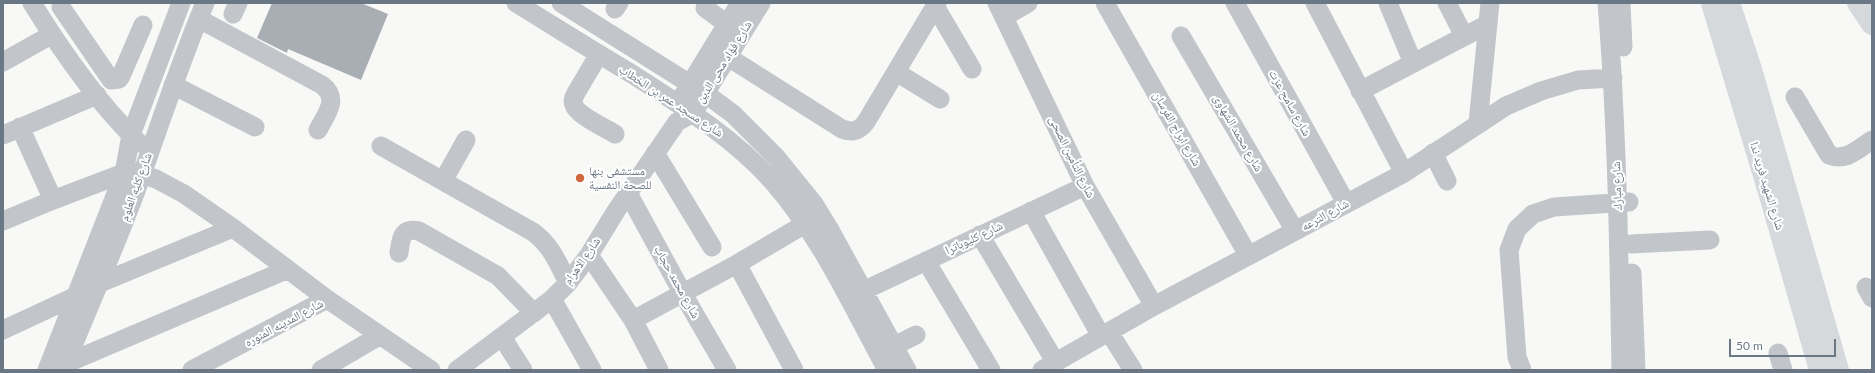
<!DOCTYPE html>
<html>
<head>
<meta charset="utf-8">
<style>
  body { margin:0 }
  #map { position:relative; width:1875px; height:373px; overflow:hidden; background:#f8f8f6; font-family:Lato,sans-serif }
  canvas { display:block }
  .frame { position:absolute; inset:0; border:4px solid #6a7784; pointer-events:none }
  .scale { position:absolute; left:1729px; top:339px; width:107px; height:18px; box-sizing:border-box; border:2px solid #6a7784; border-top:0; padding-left:5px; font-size:12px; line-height:14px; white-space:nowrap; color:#6a7784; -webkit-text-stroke:3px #fff; paint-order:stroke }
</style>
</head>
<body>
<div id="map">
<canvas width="1875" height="373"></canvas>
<div class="frame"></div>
<div class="scale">50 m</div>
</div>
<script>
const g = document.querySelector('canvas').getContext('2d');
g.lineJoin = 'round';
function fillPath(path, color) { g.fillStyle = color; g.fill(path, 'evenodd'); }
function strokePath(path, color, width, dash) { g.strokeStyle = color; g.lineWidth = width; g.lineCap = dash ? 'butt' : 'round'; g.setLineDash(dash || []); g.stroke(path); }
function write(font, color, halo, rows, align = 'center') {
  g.font = font + ' Lato,"Noto Naskh Arabic",sans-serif'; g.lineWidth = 4; g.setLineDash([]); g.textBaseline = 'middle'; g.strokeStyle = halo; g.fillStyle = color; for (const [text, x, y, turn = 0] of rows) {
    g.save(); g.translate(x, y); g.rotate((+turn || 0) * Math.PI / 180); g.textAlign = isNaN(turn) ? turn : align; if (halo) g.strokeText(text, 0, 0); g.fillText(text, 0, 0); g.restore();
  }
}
fillPath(new Path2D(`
  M272,3h89l27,11 -27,66 -73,-31 -1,4 -30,-15z`), '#a8aeb4');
strokePath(new Path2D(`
  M32,3c29,47 67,101 107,140
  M516,3c39,24 77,48 116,71 50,32 101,63 141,108 48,55 79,124 114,188
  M561,3l145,91 27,20 43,43 38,47 16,26 77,140
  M997,3l88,183 69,120
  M1105,3l143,252
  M1235,3l111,200
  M1315,3l89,170
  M1388,3l25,60
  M1447,3l17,33
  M1607,3c10,122 12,244 14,367
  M1621,3l2,44
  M935,6l37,63
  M61,7l50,73 8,-1 2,-3 22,-51
  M705,8l22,16
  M615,9l4,-6
  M233,14l5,-11
  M1004,17l24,-14
  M199,19l123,66c18,14 4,29 -4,45
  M1181,36l114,195
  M599,54l-23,39c-2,4 -4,7 -2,12 3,10 31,23 41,29
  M728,57l114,72c11,4 17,2 24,-7l71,-119
  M3,62l48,-27
  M896,72l44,27
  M173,85l82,42
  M1360,91l128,-67
  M684,94l56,-91
  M1795,97l34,58c17,7 29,-6 43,-15
  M1478,123l12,-120
  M20,127l33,73
  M3,135l94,-40
  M381,146l152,86c18,13 25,31 35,51
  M655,153l57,94
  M1433,153l14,28
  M443,181l23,-41
  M628,193l55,101 44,76
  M1031,211l70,125
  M3,221l50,-21 71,-27 18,1 14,5 28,15 49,34 94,71
  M980,235l76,128
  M1631,244l79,-4
  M399,253c2,-14 2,-26 20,-22l79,45 36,37
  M589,255l44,65 26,50
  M926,261l65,109
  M737,264l57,106
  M1632,273l4,97
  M100,283l133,-55
  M1866,287l6,11
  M863,291l222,-105
  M552,299l40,71
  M633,320l104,-56 68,-40
  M3,330l73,-34
  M1109,332l24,38
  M502,337l21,33
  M894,346l22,-11
  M1778,353l5,17
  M65,364l221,-94
  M47,370l77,-197 7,-38 50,-132
  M63,370c23,-57 48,-113 70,-171 24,-65 45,-132 72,-196
  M192,370l135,-71 104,71
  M321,370l58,-34
  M457,370l95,-71 16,-16 21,-28 27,-44 61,-89 16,-9 68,-110
  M1042,370l112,-64 250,-133 102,-67 35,-15 37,-11 35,-2
  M1522,370l-5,-13 -8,-107 8,-21 16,-15 21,-7 75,-5`), '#c2c5c9', 19);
strokePath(new Path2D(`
  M1712,3l60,199 48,168
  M1729,3l21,63 88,304
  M1858,3l14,21`), '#d5d9dc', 22);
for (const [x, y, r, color] of [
  [580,178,5,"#d1673d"]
]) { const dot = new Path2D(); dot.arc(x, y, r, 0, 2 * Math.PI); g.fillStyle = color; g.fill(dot); strokePath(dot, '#fff', 1.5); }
write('12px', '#6a7784', '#fff', [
  ["شارع فؤاد محى الدين",724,62,-58],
  ["شارع مسجد عمر بن الخطاب",671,101,33],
  ["شارع سامح عزت",1290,103,61],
  ["شارع ابراج الفرسان",1177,129,60],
  ["شارع محمد الشهاوى",1238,133,60],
  ["شارع التأمين الصحى",1072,157,64],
  ["شارع مبارك",1617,186,-92],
  ["شارع الشهيد فريد ندا",1767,186,73],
  ["شارع كليه العلوم",136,187,-70],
  ["شارع الترعه",1325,215,-29],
  ["شارع كليوباترا",974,238,-25],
  ["شارع الاهرام",582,261,-55],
  ["شارع محمد حجاب",677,282,61],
  ["شارع المدينه المنوره",284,323,-28]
]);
write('12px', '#6a7784', '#fff', [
  ["مستشفى بنها",589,171],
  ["للصحة النفسية",589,185]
], 'left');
</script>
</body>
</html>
